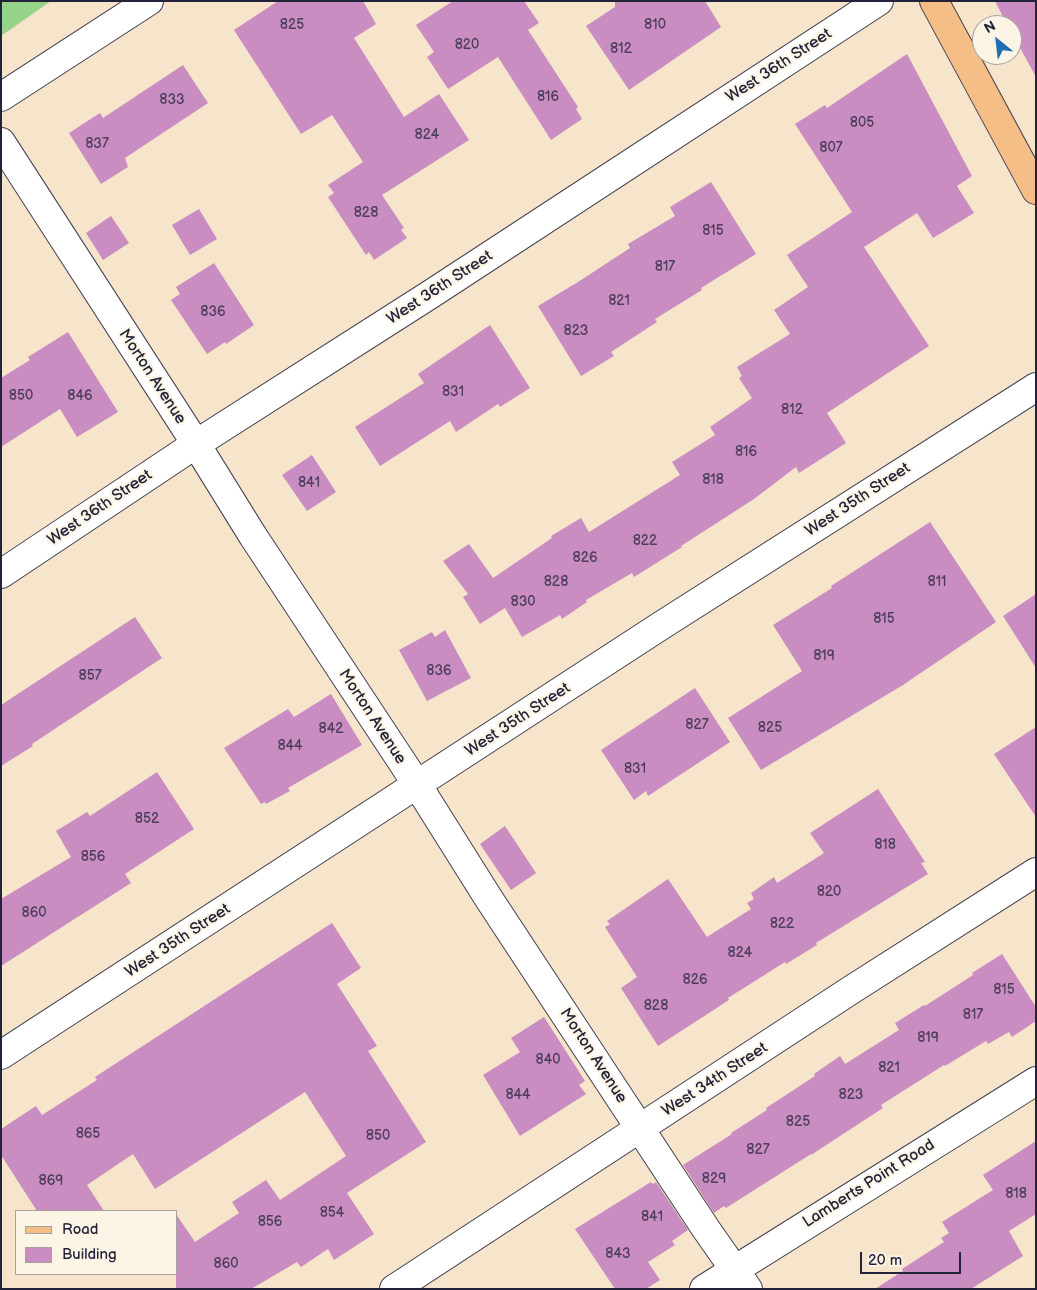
<!DOCTYPE html>
<html>
<head>
<meta charset="utf-8">
<style>
  body { margin:0 }
  #map { position:relative; width:1037px; height:1290px; overflow:hidden; background:#f6e4cb; font-family:"Balsamiq Sans",sans-serif }
  canvas { display:block }
  .frame { position:absolute; inset:0; border:2px solid #22223b; pointer-events:none }
  .legend { position:absolute; left:15px; top:1210px; width:162px; height:65px; box-sizing:border-box; background:#fcf5e5; border:1px solid #a5a1a1; margin:0; padding:6px 9px; list-style:none; font-size:15px; color:#22223b }
  .legend li { display:flex; align-items:center; gap:10px; height:25px }
  .legend b { width:25px; border:1px solid #a5a1a1 }
  .north { position:absolute; left:972px; top:15px; width:50px; height:50px; box-sizing:border-box; background:#fcf5e5; border:1px solid #a5a1a1; border-radius:50%; rotate:331deg; font-size:14px; font-weight:700; line-height:20px; text-align:center; color:#22223b }
  .north::after { content:''; display:block; margin:auto; width:18px; height:22px; background:#1f6fb2; clip-path:polygon(50% 0,100% 100%,50% 72%,0 100%) }
  .scale { position:absolute; left:860px; top:1252px; width:101px; height:22px; box-sizing:border-box; border:2px solid #22223b; border-top:0; padding-left:6px; font-size:15px; line-height:18px; white-space:nowrap; color:#22223b; -webkit-text-stroke:4px #fcf5e5; paint-order:stroke }
</style>
</head>
<body>
<div id="map">
<canvas width="1037" height="1290"></canvas>
<div class="frame"></div>
<ul class="legend">
<li><b style="height:6px;background:#f6be87"></b>Road</li>
<li><b style="height:14px;background:#ca8dc1"></b>Building</li>
</ul>
<div class="north">N</div>
<div class="scale">20 m</div>
</div>
<script>
const g = document.querySelector('canvas').getContext('2d');
g.lineJoin = 'round';
function fillPath(path, color) { g.fillStyle = color; g.fill(path, 'evenodd'); }
function strokePath(path, color, width, dash) { g.strokeStyle = color; g.lineWidth = width; g.lineCap = dash ? 'butt' : 'round'; g.setLineDash(dash || []); g.stroke(path); }
function write(font, color, halo, rows, align = 'center') {
  g.font = font + ' "Balsamiq Sans",sans-serif'; g.lineWidth = 4.5; g.setLineDash([]); g.textBaseline = 'middle'; g.strokeStyle = halo; g.fillStyle = color; for (const [text, x, y, turn = 0] of rows) {
    g.save(); g.translate(x, y); g.rotate((+turn || 0) * Math.PI / 180); g.textAlign = isNaN(turn) ? turn : align; if (halo) g.strokeText(text, 0, 0); g.fillText(text, 0, 0); g.restore();
  }
}
fillPath(new Path2D(`
  M1,1h50l-50,35z`), '#95d388');
fillPath(new Path2D(`
  M278,1h85l13,23 -22,14 50,79 35,-23 30,46 -87,55 22,33 -3,2 6,8 -33,22 -5,-8 -3,3 -38,-58 6,-4 -6,-8 35,-23 -31,-47 -31,19 -67,-104z
  M453,1h71l15,22 -11,7 50,77 -2,2 6,10 -31,21 -53,-83 -50,32 -21,-32 7,-5 -18,-27z
  M615,1h90l16,26 -92,63 -43,-64 29,-19z
  M995,1h41v76l-24,-44v-8h-5z
  M907,54l65,122 -15,10 17,27 -41,25 -16,-25 -53,34 65,99 -102,67 19,30 -47,30 -3,-6 -42,32 -73,47 1,1 -48,30 -2,-4 -46,27 1,2 -25,17 -2,-4 -38,22 -17,-29 -25,16 -17,-27 5,-3 -25,-33 26,-17 24,34 59,-40 -1,-2 30,-18 8,14 91,-57 -8,-13 43,-27 -5,-8 42,-29 -13,-20 3,-2 -5,-9 53,-33 -16,-24 34,-23 -21,-32 65,-43 -57,-88 30,-19 2,3z
  M183,65l25,38 -83,55 3,9 -27,17 -32,-51 31,-20 3,5z
  M711,182l45,72 -55,34 1,2 -47,29 2,3 -46,30 3,4 -33,20 -43,-70 40,-24 52,-34 -2,-4 47,-28 -5,-9z
  M199,209l18,30 -27,16 -18,-30z
  M111,216l18,27 -26,17 -17,-27z
  M214,263l40,62 -28,19 -1,-2 -18,12 -36,-54 9,-6 -4,-7z
  M490,325l40,63 -30,19 -2,-3 -42,28 -6,-11 -70,45 -25,-39 69,-44 -6,-9z
  M68,332l50,80 -41,25 -17,-28 -59,38v-69l29,-18 -2,-3z
  M312,455l24,37 -29,19 -25,-36z
  M930,522l66,100 -93,63 -142,85 -33,-52 74,-47 -29,-46 59,-37 -1,-2z
  M1036,594v74l-33,-52z
  M135,617l27,41 -130,86 1,2 -32,20v-61z
  M445,630l26,48 -44,23 -28,-51 33,-18 3,5z
  M695,688l35,54 -82,54 -2,-5 -12,9 -33,-50z
  M331,694l31,51 -74,43 2,3 -24,13 -1,-2 -4,2 -37,-56 64,-39 6,8z
  M1036,727v90l-42,-63z
  M157,772l37,57 -69,45 6,9 -130,83v-67l70,-42 -15,-26 31,-19 3,4z
  M878,789l47,73 -4,1 7,11 -112,69 1,2 -31,19 -1,-2 -57,36 1,2 -71,46 -37,-58 16,-11 -32,-50 5,-3 -3,-3 61,-42 39,58 44,-28 -4,-6 7,-4 -3,-6 23,-16 3,6 47,-30 -14,-20z
  M505,826l31,47 -25,17 -31,-46z
  M332,923l29,45 -24,16 40,62 -9,5 58,91 -79,51 27,41 -40,26 -6,-11 -27,18 -4,-5 -46,27h-75v-75l19,28 44,-29 -7,-11 34,-22 14,20 66,-44 -41,-64 -150,97 -22,-35 -46,31 17,26h-67l-36,-56v-26l35,-23 6,9 55,-35 -2,-3z
  M1002,954l34,53v14l-24,16 -3,-5 -21,12 -2,-3 -41,25 -1,-1 -63,40 2,3 -72,47v-1l-85,54 -2,-2 -10,7 -31,-48 49,-31 -1,-1 36,-23 -1,-2 49,-32 -1,-2 26,-18 5,8 54,-34 -4,-7 29,-18 1,1 48,-31 -1,-2z
  M544,1017l41,64 -6,4 7,9 -66,42 -37,-61 37,-23 -9,-14z
  M1036,1141v73l-27,17 14,25 -52,33h-96l28,-18 -1,-2 42,-27 -3,-4 8,-5 -7,-11 51,-32 -10,-15z
  M651,1182l2,2 3,-2 32,48 -16,11 3,4 -27,17 12,18 -14,9h-31l-40,-60z`), '#ca8dc1');
const minor = new Path2D(`
  M1,97l148,-96
  M1,142l195,302 57,92 165,250 71,113 217,330 42,60
  M1,574l195,-130 235,-150 448,-293
  M1,1055l661,-430 374,-238
  M394,1289l457,-299 185,-118
  M704,1289l332,-208`);
const major = new Path2D(`
  M934,1l102,189`);
strokePath(minor, '#423f51', 30);
strokePath(major, '#423f51', 30);
strokePath(minor, '#fff', 28);
strokePath(major, '#f6be87', 28);
write('14px', '#4c3d5c', null, [
  ["825",292,25],
  ["810",655,25],
  ["820",467,45],
  ["812",621,49],
  ["816",548,97],
  ["833",172,100],
  ["805",862,123],
  ["824",427,135],
  ["837",97,144],
  ["807",831,148],
  ["828",366,213],
  ["815",713,231],
  ["817",665,267],
  ["821",619,301],
  ["836",213,312],
  ["823",576,331],
  ["831",453,392],
  ["850",21,396],
  ["846",80,396],
  ["812",792,410],
  ["816",746,452],
  ["818",713,480],
  ["841",309,483],
  ["822",645,541],
  ["826",585,558],
  ["828",556,582],
  ["811",937,582],
  ["830",523,602],
  ["815",884,619],
  ["819",824,656],
  ["836",439,671],
  ["857",90,676],
  ["827",697,725],
  ["825",770,728],
  ["842",331,729],
  ["844",290,746],
  ["831",635,769],
  ["852",147,819],
  ["818",885,845],
  ["856",93,857],
  ["820",829,892],
  ["860",34,913],
  ["822",782,924],
  ["824",740,953],
  ["826",695,980],
  ["815",1004,990],
  ["828",656,1006],
  ["817",973,1015],
  ["819",928,1038],
  ["840",548,1060],
  ["821",889,1068],
  ["844",518,1095],
  ["823",851,1095],
  ["825",798,1122],
  ["865",88,1134],
  ["850",378,1136],
  ["827",758,1150],
  ["829",714,1179],
  ["869",51,1181],
  ["818",1016,1194],
  ["854",332,1213],
  ["841",652,1217],
  ["856",270,1222],
  ["843",618,1254],
  ["860",226,1264]
]);
write('16px', '#22223b', '#fcf5e5', [
  ["West 36th Street",779,66,-33],
  ["West 36th Street",440,288,-33],
  ["Morton Avenue",152,377,57],
  ["West 35th Street",858,500,-33],
  ["West 36th Street",100,508,-34],
  ["Morton Avenue",372,717,57],
  ["West 35th Street",518,720,-33],
  ["West 35th Street",178,941,-33],
  ["Morton Avenue",593,1056,57],
  ["West 34th Street",715,1080,-33],
  ["Lamberts Point Road",869,1184,-32]
]);
</script>
</body>
</html>
